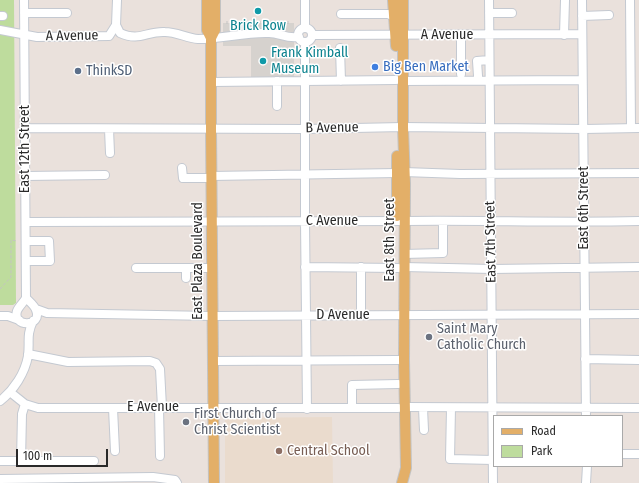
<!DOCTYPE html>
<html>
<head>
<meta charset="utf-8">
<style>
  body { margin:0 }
  #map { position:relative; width:639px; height:483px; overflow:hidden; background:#eae1dc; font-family:"Fira Sans Condensed",sans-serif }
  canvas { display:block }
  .legend { position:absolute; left:493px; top:415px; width:130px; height:52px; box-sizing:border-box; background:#fff; border:1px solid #a9a9a9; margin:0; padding:5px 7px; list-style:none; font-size:12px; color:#292929 }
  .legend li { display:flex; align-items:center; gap:8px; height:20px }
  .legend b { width:20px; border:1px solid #a9a9a9 }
  .scale { position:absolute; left:16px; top:449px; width:92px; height:18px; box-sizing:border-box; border:2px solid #292929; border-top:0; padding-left:5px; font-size:12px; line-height:14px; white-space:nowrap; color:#292929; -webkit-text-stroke:3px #fff; paint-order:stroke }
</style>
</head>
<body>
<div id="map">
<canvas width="639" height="483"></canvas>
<ul class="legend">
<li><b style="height:5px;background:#e3af68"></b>Road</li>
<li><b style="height:11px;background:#bedc9d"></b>Park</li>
</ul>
<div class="scale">100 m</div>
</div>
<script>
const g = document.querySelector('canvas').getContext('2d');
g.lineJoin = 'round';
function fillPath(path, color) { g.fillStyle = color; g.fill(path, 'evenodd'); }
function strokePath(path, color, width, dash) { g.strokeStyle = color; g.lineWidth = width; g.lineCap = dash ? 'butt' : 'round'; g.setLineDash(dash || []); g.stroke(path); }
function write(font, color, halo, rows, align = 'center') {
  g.font = font + ' "Fira Sans Condensed",sans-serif'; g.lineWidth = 3; g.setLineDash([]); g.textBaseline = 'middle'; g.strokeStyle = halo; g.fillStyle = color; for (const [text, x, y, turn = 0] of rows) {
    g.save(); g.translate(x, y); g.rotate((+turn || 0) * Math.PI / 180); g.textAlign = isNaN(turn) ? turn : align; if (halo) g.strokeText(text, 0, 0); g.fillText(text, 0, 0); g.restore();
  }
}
fillPath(new Path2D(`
  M332,417l1,66h-108v-63l2,-2z`), '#eadbcd');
fillPath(new Path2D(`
  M0,0h14l2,303 -3,2h-13z`), '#bedc9d');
fillPath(new Path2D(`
  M223,23h71v55h-43v-32h-28z`), '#d6d2ce');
const minor = new Path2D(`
  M24,0l2,298c-2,4 -7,8 -9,13 -5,17 26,16 19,-1 -1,-4 -7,-9 -10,-12
  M117,0l-1,25 4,8c20,9 26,-2 45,-1 11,0 22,6 33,7 24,0 47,-7 71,-6 11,0 17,6 30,4
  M305,0v27
  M489,0l4,483
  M582,0l4,416
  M630,0l1,128
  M24,13h43
  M489,13h23
  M341,14h47l7,3
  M0,16h3
  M582,16l27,-1
  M298 35a7 7 0 1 1 14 0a7 7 0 1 1-14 0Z
  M0,30l37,7 72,-1 7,-11
  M313,35l268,-1
  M564,35l1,-35
  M305,42v179l2,188
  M340,48l1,33
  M461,74v-39
  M478,76l-1,-15 12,-1
  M277,81v25
  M403,81l179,-1
  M212,82l184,-2
  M25,128l280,1 98,-2 181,2 55,-1
  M109,129l1,24
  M182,168l1,10h28
  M404,172l56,2 179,-1
  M25,176l80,-1
  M211,176l186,-3
  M26,222c126,-1 252,0 379,-1 78,-1 156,2 234,0
  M26,241h23l1,20h-24
  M404,254l39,-1v-32
  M305,267l93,1
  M361,267v48
  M404,267l88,2 147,-2
  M136,268h76
  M186,278v-10
  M36,309l11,4 165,3 427,-2
  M0,316h8l11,4
  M28,354l40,8 82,-1 6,2 4,6 2,38
  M585,359l54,1
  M213,361l185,-1
  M10,392l15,12 13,4h360
  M0,401c14,-11 25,-28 28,-45 2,-15 -2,-20 5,-35
  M159,407l1,49
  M405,407l234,1
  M113,408l2,43
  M352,408v-23l46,-1
  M423,408l1,22
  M451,408l-1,51 43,1
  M622,454h17
  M0,461h94
  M21,461l1,-47 3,-10
  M0,479l153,-2 22,3 2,3
  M586,483l1,-17`);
const major = new Path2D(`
  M207,0v30l4,8
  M393,0l3,46
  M397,156v60
  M214,483l-3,-354v-91l4,-8v-30
  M402,483l4,-15 -2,-108 1,-176 -2,-57v-127`);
strokePath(minor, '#c4c9d1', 10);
strokePath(major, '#c3c3c3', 12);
strokePath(new Path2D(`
  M232,21v3
  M256,21v3
  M270,21v3
  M274,21v3
  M284,21v3
  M227,24v-3
  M246,24v-3
  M260,24v-3
  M288,24v-3
  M0,289l11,-12v-37l6,1`), '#c3c3c3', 1, [3, 2]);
strokePath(minor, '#fff', 8);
strokePath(major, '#e3af68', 10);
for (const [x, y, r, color] of [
  [258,11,4,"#0f9aa8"],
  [263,61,4,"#0f9aa8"],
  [375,67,4,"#3f7fe0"],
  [78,71,4,"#5c6f8a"],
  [429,337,4,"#6b7280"],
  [186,422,4,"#6b7280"],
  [279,451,4,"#8d6e63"]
]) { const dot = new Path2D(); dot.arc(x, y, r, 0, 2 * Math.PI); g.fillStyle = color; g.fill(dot); strokePath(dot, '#fff', 1.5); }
write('14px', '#0d838f', '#fff', [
  ["Brick Row",258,26],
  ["Frank Kimball",271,53,"left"],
  ["Museum",271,69,"left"]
]);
write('14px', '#292929', '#fff', [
  ["A Avenue",447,35],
  ["A Avenue",72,36,-1],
  ["B Avenue",332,128,-1],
  ["East 12th Street",25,149,-90],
  ["East 6th Street",584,208,-90],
  ["C Avenue",332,221],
  ["East 8th Street",390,240,-90],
  ["East 7th Street",491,242,-91],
  ["East Plaza Boulevard",198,261,-90],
  ["D Avenue",343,315],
  ["E Avenue",153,407]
]);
write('14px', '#366cbe', '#fff', [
  ["Big Ben Market",383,67]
], 'left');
write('14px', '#4e5e75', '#fff', [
  ["ThinkSD",86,71]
], 'left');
write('14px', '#5b616d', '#fff', [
  ["Saint Mary",437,329],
  ["Catholic Church",437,345],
  ["First Church of",194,414],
  ["Christ Scientist",194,430]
], 'left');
write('14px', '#785e54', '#fff', [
  ["Central School",287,451]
], 'left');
</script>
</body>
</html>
